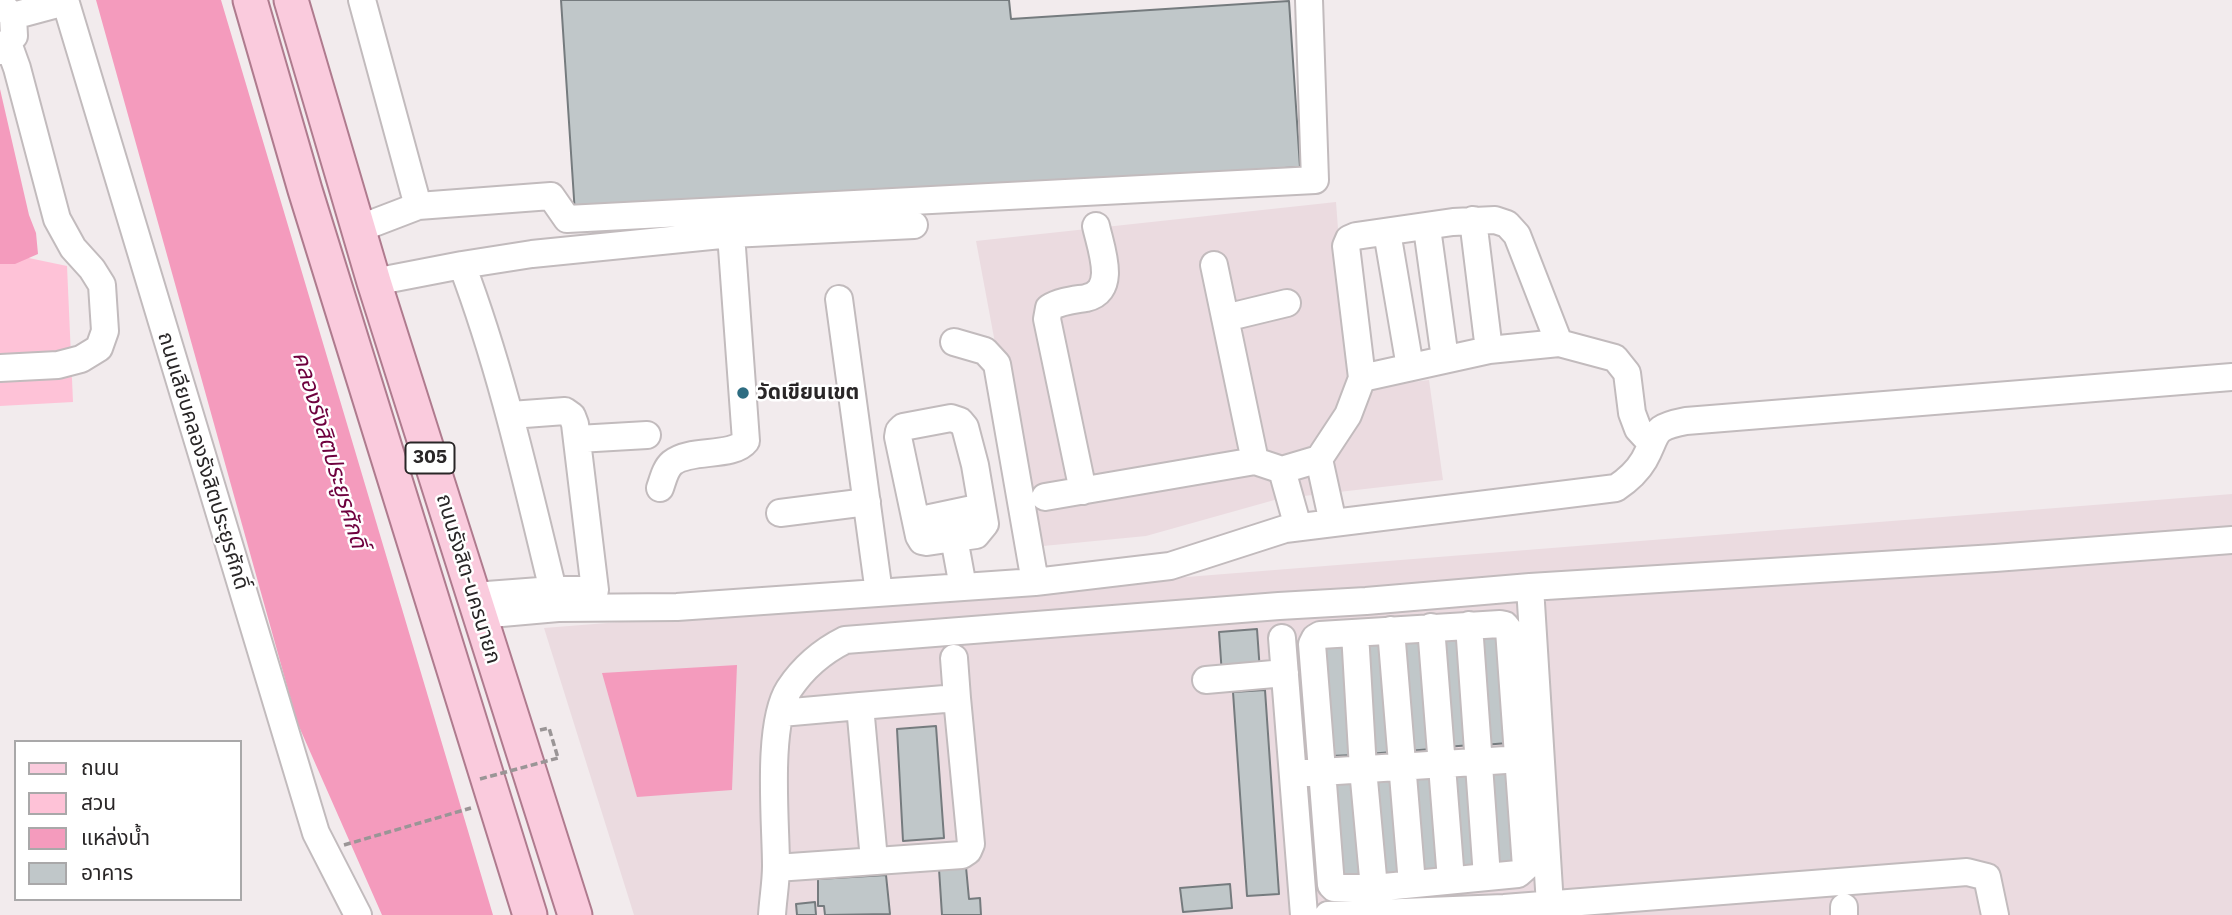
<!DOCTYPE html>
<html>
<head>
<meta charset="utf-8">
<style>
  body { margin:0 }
  #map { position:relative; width:2232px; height:915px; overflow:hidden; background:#f2ebed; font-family:"IBM Plex Sans","Noto Sans Thai",sans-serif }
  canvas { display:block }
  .legend { position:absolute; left:14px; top:740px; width:228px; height:161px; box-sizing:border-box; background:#fff; border:2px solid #a9a8a9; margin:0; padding:9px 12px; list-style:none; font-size:21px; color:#292627 }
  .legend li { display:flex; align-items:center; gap:14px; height:35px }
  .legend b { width:35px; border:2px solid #a9a8a9 }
</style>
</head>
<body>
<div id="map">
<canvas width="2232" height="915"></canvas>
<ul class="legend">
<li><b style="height:9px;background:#facbdd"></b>ถนน</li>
<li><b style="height:19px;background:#fec2d7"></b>สวน</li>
<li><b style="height:19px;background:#f49bbd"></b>แหล่งน้ำ</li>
<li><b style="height:19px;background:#c0c7c9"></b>อาคาร</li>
</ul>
</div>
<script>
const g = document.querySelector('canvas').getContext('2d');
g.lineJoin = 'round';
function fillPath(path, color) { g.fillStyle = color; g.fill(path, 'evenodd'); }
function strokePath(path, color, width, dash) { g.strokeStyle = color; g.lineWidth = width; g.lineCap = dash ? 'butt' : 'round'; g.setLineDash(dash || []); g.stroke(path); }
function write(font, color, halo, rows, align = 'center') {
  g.font = font + ' "IBM Plex Sans","Noto Sans Thai",sans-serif'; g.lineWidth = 5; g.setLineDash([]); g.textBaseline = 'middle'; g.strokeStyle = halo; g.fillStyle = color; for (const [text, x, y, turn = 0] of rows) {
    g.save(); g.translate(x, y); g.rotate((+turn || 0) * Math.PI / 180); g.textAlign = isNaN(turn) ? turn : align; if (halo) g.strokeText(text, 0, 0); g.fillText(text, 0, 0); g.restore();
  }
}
fillPath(new Path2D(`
  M1336,202l14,187 79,-9 14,100 -165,19 -132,37 -113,11 -57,-306z
  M2232,494v421h-1598l-90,-287z`), '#ebdbe0');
fillPath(new Path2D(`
  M0,252l67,14 6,136 -73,4z`), '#fec2d7');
fillPath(new Path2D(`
  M96,0h125l272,915h-111l-85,-193z
  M0,89l29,126 7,18 2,21 -23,10h-15z
  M737,665l-5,125 -95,7 -35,-124z`), '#f49bbd');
const building = new Path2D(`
  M561,0h448l2,19 278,-18 11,166 -725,47z
  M1257,629l3,43 -38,3 -3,-43z
  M1500,629l8,114 -25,2 -8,-114z
  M1463,631l8,114 -25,2 -8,-114z
  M1424,635l8,114 -25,2 -8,-114z
  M1385,638l8,114 -25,2 -8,-114z
  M1346,641l9,114 -25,1 -8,-113z
  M1265,690l14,204 -32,2 -14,-204z
  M936,726l8,112 -41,3 -6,-112z
  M1510,764l8,102 -25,1 -8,-101z
  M1472,768l8,102 -24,1 -8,-101z
  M1434,770l8,102 -25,2 -8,-102z
  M1394,774l8,102 -25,2 -8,-102z
  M1355,777l8,102 -24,2 -8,-102z
  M966,867l3,32 11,-1 1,17h-39l-3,-46z
  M886,875l4,39 -65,1 -1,-9h-6v-27z
  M1230,884l2,24 -49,4 -3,-24z
  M815,902l1,13h-19l-1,-11z`);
fillPath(building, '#c0c7c9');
strokePath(building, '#757b7e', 2);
const minor = new Path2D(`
  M65,0l251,833 42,82
  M362,0l56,206
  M0,4l13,12 1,20 -14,15
  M13,16l52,-14
  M1473,220l16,130
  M1427,228l18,131
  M358,229l60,-23 133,-10 16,23 748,-39 -6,-180
  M1387,232l23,135
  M1214,265l41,196 27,9 37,-11 29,-44 14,-37 -16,-132 3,-7 7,-3 97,-14 42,-2 12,4 10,11 42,108 56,15 12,15 5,40 6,16 12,13
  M374,282l88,-17
  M839,299l40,294
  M1225,318l62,-15
  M954,342l31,9 12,13 38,218
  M0,368l58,-3 23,-6 18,-11 6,-17 -3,-46 -10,-16 -19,-21 -16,-29 -40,-151 -9,-25
  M1362,378l127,-28 70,-7
  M511,415l54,-4 7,5 3,8 20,166h-36
  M578,439l69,-4
  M1319,459l14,64
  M1282,470l16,57
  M660,488c3,-8 5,-19 12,-25 18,-15 61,-5 74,-22l-15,-207
  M1083,491l-36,-172 2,-11c11,-7 25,-8 37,-10 32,-7 15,-49 10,-72
  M1045,497l210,-36
  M780,513l87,-11
  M916,521l66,-14
  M954,538l22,-3 9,-11 -10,-59 -10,-38 -5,-6 -9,-3 -48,9 -4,4 -1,6 21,99 3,5 5,1 27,-4 9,49
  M1530,587l20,318
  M474,596l79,-6c-27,-110 -51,-219 -91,-325l70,-11 199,-20 183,-9
  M479,615l79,-7 119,-1 358,-25 135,-16 115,-37 331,-41c12,-8 21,-16 28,-28 15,-27 6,-32 42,-39l546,-44
  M1500,624l5,1 4,5 17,237 -8,7 -144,14h-40l-3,-3 -19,-241 3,-6 5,-3z
  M1469,625l18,252
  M1431,627l20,253
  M1391,630l21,254
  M1355,633l8,136 11,119
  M1282,638l22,277
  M954,658l3,40
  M1206,680l79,-7
  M781,713l79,-7 14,154
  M1306,773l230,-15
  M776,868l186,-13 6,-4 3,-7 -14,-146 -97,8
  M1844,907v8
  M772,915c1,-16 4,-33 4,-49 0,-43 -10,-141 13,-177 14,-21 34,-38 56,-49l434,-34 87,-5 164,-14 465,-29 237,-18
  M1328,915l176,-7 463,-36 20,5 8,38`);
const major = new Path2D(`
  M250,0l55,190 225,725
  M291,0l83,282 201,633`);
strokePath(minor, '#c2bbbd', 30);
strokePath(major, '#af7b8e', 37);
strokePath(new Path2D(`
  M540,730l9,-2 9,30
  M344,845l127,-37`), '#9a9596', 3.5, [7, 3.5]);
strokePath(minor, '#fff', 26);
strokePath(major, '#facbdd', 33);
strokePath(new Path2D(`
  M480,779l78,-21`), '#9a9596', 3.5, [7, 3.5]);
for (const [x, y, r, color] of [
  [743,393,7,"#2d6c81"]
]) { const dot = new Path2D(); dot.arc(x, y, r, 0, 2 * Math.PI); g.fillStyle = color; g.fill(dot); strokePath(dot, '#fff', 2.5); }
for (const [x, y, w] of [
  [430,458,49]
]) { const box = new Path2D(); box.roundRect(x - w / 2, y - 15.5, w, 31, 5); g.fillStyle = '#fff'; g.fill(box); strokePath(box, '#292627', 2); }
write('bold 19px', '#292627', null, [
  ["305",430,458]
]);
write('bold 21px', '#292627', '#fff', [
  ["วัดเขียนเขต",757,393]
], 'left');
write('21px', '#292627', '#fff', [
  ["ถนนเลียบคลองรังสิตประยูรศักดิ์",203,461,73],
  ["ถนนรังสิต-นครนายก",468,579,73]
]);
write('italic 23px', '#6e013e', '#fff', [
  ["คลองรังสิตประยูรศักดิ์",329,450,73]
]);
</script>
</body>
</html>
